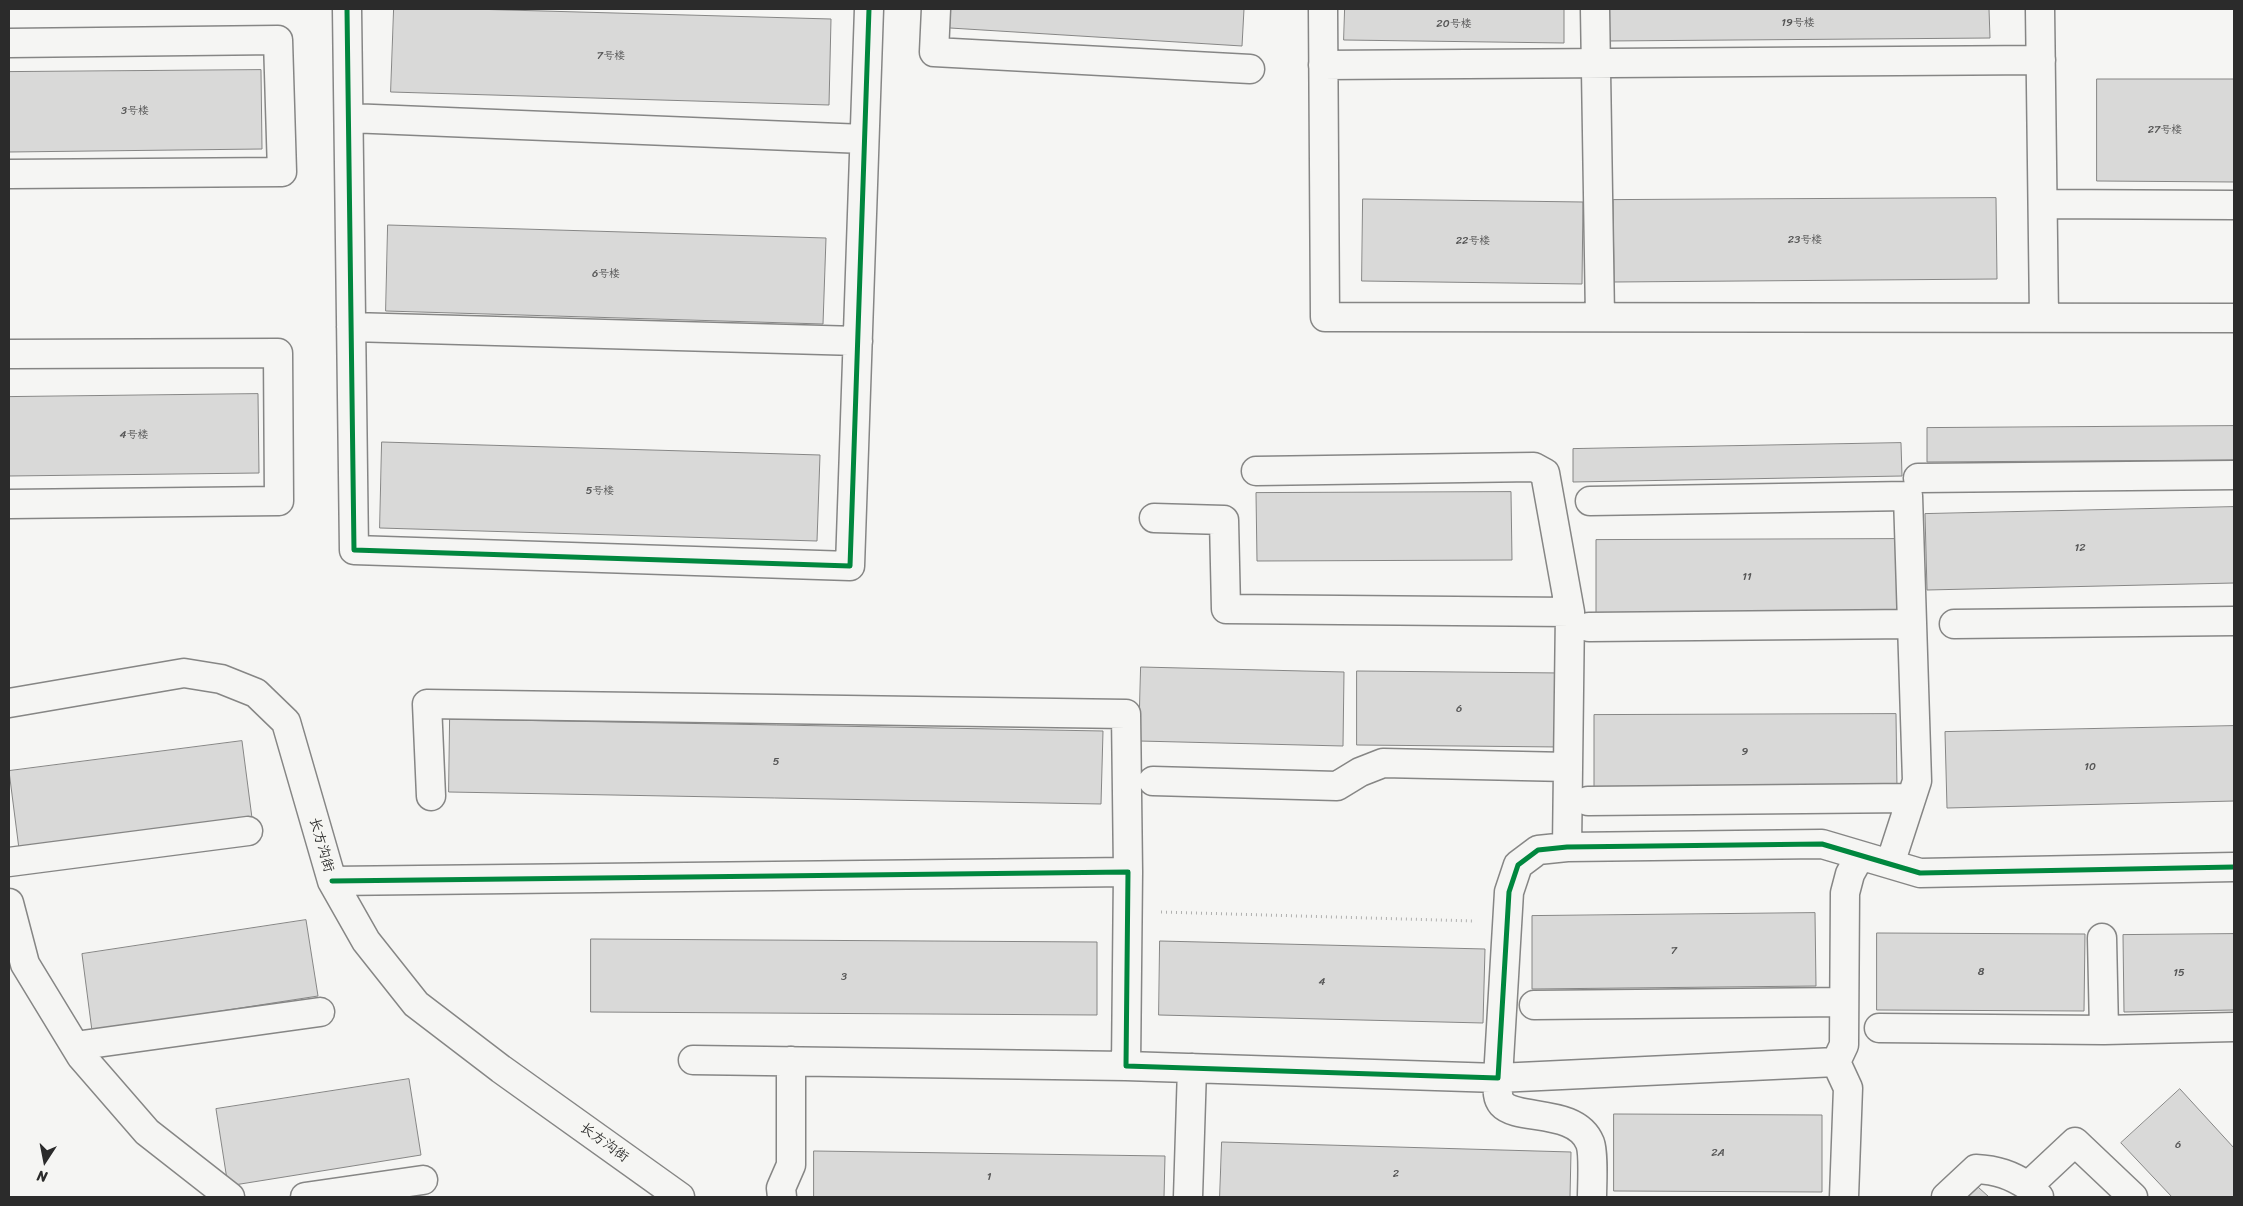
<!DOCTYPE html>
<html>
<head>
<meta charset="utf-8">
<style>
  body { margin:0 }
  #map { position:relative; width:2243px; height:1206px; overflow:hidden; background:#f5f5f3; font-family:Sriracha,sans-serif }
  canvas { display:block }
  .frame { position:absolute; inset:0; border:10px solid #2b2b2b; pointer-events:none }
  .north { position:absolute; left:20px; top:1136px; width:50px; height:50px; -webkit-text-stroke:4px #f6f6f2; paint-order:stroke; rotate:191deg; font-size:14px; font-weight:700; line-height:20px; text-align:center; color:#2b2b2b }
  .north::after { content:''; display:block; margin:auto; width:18px; height:22px; background:#2b2b2b; clip-path:polygon(50% 0,100% 100%,50% 72%,0 100%) }
</style>
</head>
<body>
<div id="map">
<canvas width="2243" height="1206"></canvas>
<div class="frame"></div>
<div class="north">N</div>
</div>
<script>
const g = document.querySelector('canvas').getContext('2d');
g.lineJoin = 'round';
function fillPath(path, color) { g.fillStyle = color; g.fill(path, 'evenodd'); }
function strokePath(path, color, width, dash) { g.strokeStyle = color; g.lineWidth = width; g.lineCap = dash ? 'butt' : 'round'; g.setLineDash(dash || []); g.stroke(path); }
function write(font, color, halo, rows, align = 'center') {
  g.font = font + ' Sriracha,"LXGW WenKai TC",sans-serif'; g.lineWidth = 4.5; g.setLineDash([]); g.textBaseline = 'middle'; g.strokeStyle = halo; g.fillStyle = color; for (const [text, x, y, turn = 0] of rows) {
    g.save(); g.translate(x, y); g.rotate((+turn || 0) * Math.PI / 180); g.textAlign = isNaN(turn) ? turn : align; if (halo) g.strokeText(text, 0, 0); g.fillText(text, 0, 0); g.restore();
  }
}
const building = new Path2D(`
  M394,9h77l360,10 -2,86 -438,-13z
  M951,9h293l-2,37 -292,-18z
  M1345,9h219v34l-220,-3z
  M1607,9h382l1,29 -383,3z
  M261,70l1,79 -253,3v-80z
  M2097,79h137v103l-137,-1z
  M1996,198l1,81 -383,3 -1,-82z
  M1363,199l220,3 -1,82 -220,-3z
  M388,225l438,13 -3,86 -437,-13z
  M258,394l1,79 -250,3v-79z
  M2234,426v34l-307,2v-34z
  M382,442l438,13 -3,86 -437,-13z
  M1901,443l1,33 -329,6v-33z
  M1511,492l1,68 -255,1 -1,-68z
  M2234,507v76l-307,7 -2,-76z
  M1898,539v75l-302,2v-76z
  M1141,667l203,5 -1,74 -204,-5z
  M1357,671l205,2 -1,74 -204,-2z
  M1896,714l1,75 -303,1v-75z
  M450,719l653,12 -2,73 -652,-12z
  M2234,726v75l-287,7 -2,-76z
  M242,741l10,77 -233,31 -10,-78z
  M1815,913l1,73 -284,3v-73z
  M306,920l12,76 -226,35 -10,-77z
  M1877,933l208,1 -1,77 -207,-1z
  M2234,934v76l-110,2 -1,-77z
  M591,939l506,3v73l-506,-3z
  M1160,941l325,8 -2,74 -324,-8z
  M409,1079l12,76 -193,31 -12,-77z
  M2180,1089l54,59v49h-62l-51,-54z
  M1614,1114l208,1v77l-208,-1z
  M1222,1142l349,10 -1,45h-350z
  M814,1151l351,5 -1,41h-350z
  M1978,1187l11,10h-21z`);
fillPath(building, '#d9d9d8');
strokePath(building, '#868685', 1);
const minor = new Path2D(`
  M347,9l7,541 496,16 19,-557
  M936,9l-2,43 316,17
  M1323,9l2,308 909,1
  M1595,9l5,308
  M2040,9l4,308
  M9,43l269,-3 4,132 -273,2
  M1323,65l718,-5
  M349,118l515,21
  M2043,204l191,1
  M351,327l507,14
  M9,354l269,-1 1,148 -270,3
  M1256,471l278,-4 11,6 25,139
  M1918,478l316,-3
  M1590,501l318,-5 9,285 -27,83
  M1154,518l70,2 2,89 344,3 -3,235
  M1954,624l280,-3
  M1589,627l323,-3
  M9,703l175,-30 37,6 35,14 30,29 46,159 34,60 50,63 85,65 179,128
  M1153,781l184,5 23,-14 23,-9 185,4
  M431,796l-4,-92 699,10 2,158
  M1588,801l323,-3
  M9,862l239,-31
  M332,881l796,-9 -2,194 372,12 11,-186 9,-27 20,-15 29,-3 255,-3 98,29 314,-6
  M9,903l16,61 56,92 66,76 83,65
  M2102,938l2,92
  M1534,1005l310,-3
  M1879,1028l225,2 130,-3
  M75,1046l245,-34
  M693,1060l433,6
  M1836,1062l12,26 -4,109
  M305,1197l118,-17
  M782,1197l-1,-9 10,-23v-104
  M1188,1197l4,-129
  M1592,1197c0,-11 2,-44 -2,-54 -14,-35 -73,-22 -88,-39 -6,-7 -4,-17 -4,-26l338,-16 8,-17 1,-152 5,-19 10,-18
  M1946,1197l30,-28c21,1 35,6 52,17
  M2039,1197l-11,-11 47,-44 58,55`);
strokePath(minor, '#868685', 31);
strokePath(new Path2D(`
  M1161,912l313,9`), '#b0b0af', 3, [1, 4]);
strokePath(minor, '#f5f5f3', 28);
strokePath(new Path2D(`
  M347,9l7,541 496,16 19,-557
  M332,881l796,-9 -2,194 372,12 11,-186 9,-27 20,-15 29,-3 255,-3 98,29 314,-6`), '#00873e', 5);
write('11px', '#565656', null, [
  ["19号楼",1798,23],
  ["20号楼",1454,24],
  ["7号楼",611,56],
  ["3号楼",135,111],
  ["27号楼",2165,130],
  ["23号楼",1805,240],
  ["22号楼",1473,241],
  ["6号楼",606,274],
  ["4号楼",134,435],
  ["5号楼",600,491],
  ["12",2080,548],
  ["11",1747,577],
  ["6",1459,709],
  ["9",1745,752],
  ["5",776,762],
  ["10",2090,767],
  ["7",1674,951],
  ["8",1981,972],
  ["15",2179,973],
  ["3",844,977],
  ["4",1322,982],
  ["6",2178,1145],
  ["2A",1718,1153],
  ["2",1396,1174],
  ["1",989,1177]
]);
write('14px', '#2b2b2b', '#f6f6f2', [
  ["长方沟街",321,845,74],
  ["长方沟街",604,1143,36]
]);
</script>
</body>
</html>
